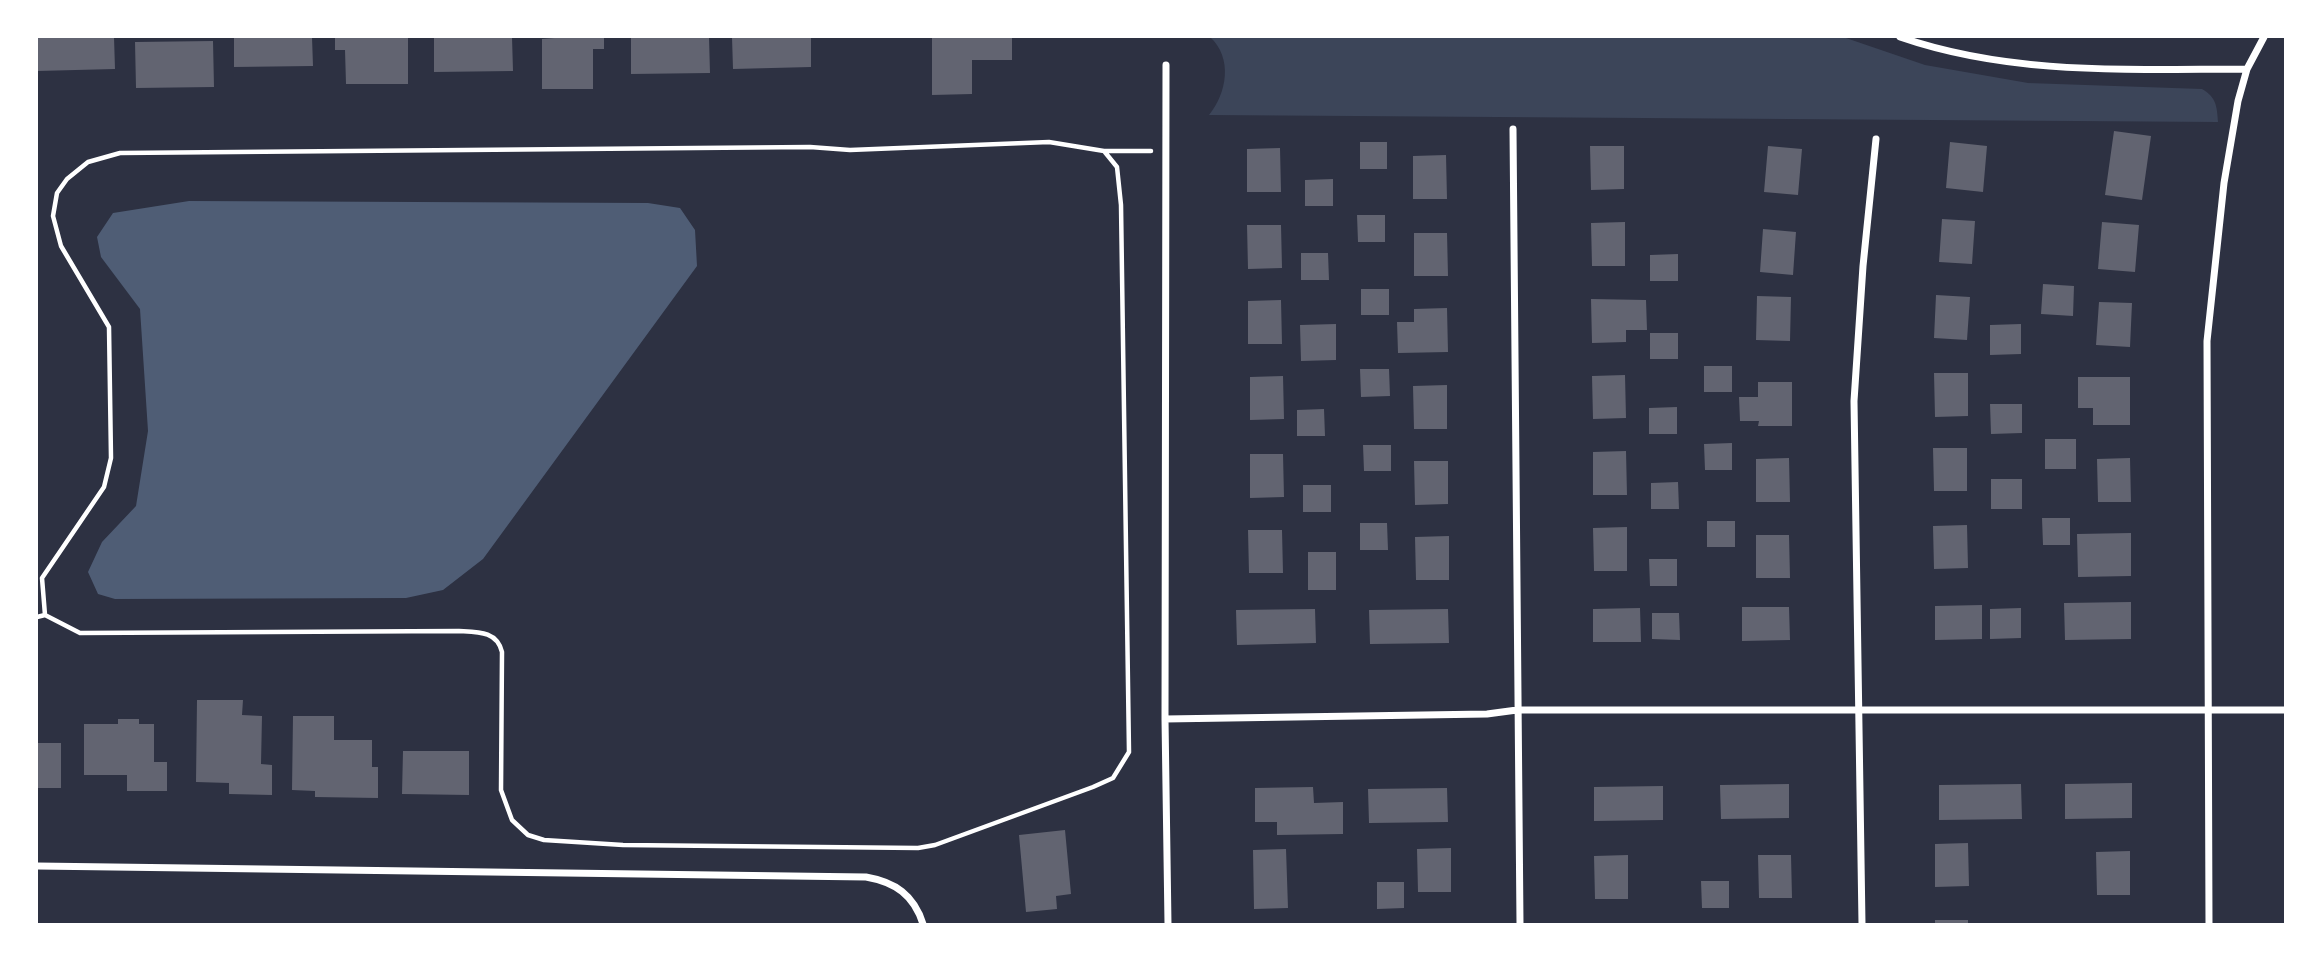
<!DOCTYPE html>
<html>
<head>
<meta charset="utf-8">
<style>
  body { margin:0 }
  #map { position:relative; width:2322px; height:961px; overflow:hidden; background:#2d3142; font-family:Inter,sans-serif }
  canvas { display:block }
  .frame { position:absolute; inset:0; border:38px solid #fff; pointer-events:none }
</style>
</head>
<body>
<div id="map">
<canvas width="2322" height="961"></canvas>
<div class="frame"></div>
</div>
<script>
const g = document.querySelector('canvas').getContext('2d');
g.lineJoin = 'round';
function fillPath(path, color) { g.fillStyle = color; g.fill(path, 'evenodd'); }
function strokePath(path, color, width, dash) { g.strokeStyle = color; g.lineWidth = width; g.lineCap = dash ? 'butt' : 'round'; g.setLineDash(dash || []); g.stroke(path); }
fillPath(new Path2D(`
  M1210,37h633l82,28 103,18 174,6c14,8 15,17 16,33l-1009,-7c18,-22 24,-57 1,-78z`), '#3c4559');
fillPath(new Path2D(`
  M189,201l459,2 32,5 15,22 2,36 -214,293 -40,31 -37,8 -291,1 -17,-5 -10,-22 14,-30 34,-36 12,-75 -8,-122 -39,-52 -4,-20 16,-24z`), '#4f5d75');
fillPath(new Path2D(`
  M37,37h77l1,32 -78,2z
  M234,37h78l1,29 -79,1z
  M335,37h73v47h-62l-1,-34h-10z
  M434,37h78l1,34 -79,1z
  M567,37h37v12h-11v40h-51v-50z
  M631,37h78l1,36 -79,1z
  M732,37h79v30l-78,2z
  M932,37h80v23h-40v34l-40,1z
  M213,41l1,46 -78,1 -1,-46z
  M2114,131l37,5 -9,64 -37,-5z
  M1360,142h27v27h-27z
  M1950,142l37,4 -4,46 -37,-4z
  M1590,146h34v43l-33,1z
  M1768,146l34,3 -4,46 -34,-3z
  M1280,148l1,44h-34v-43z
  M1446,155l1,44h-34v-43z
  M1333,179v27h-28v-26z
  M1357,215h28v27h-27z
  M1942,219l33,2 -3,43 -33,-2z
  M1625,222v44h-33l-1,-43z
  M2102,222l37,3 -4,47 -37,-3z
  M1247,225h34l1,43 -34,1z
  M1763,229l33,3 -3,43 -33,-3z
  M1414,233h33l1,43h-34z
  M1301,253h27l1,27h-28z
  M1678,254v27h-28v-26z
  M2043,284l31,2 -1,30 -32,-2z
  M1361,289h28v26h-28z
  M1936,295l34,2 -3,43 -33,-2z
  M1757,296l34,1 -1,44 -34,-1z
  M1591,299l55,1 1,30h-21v12l-34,1z
  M1281,300l1,44h-34v-43z
  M2099,302l33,1 -2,44 -34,-2z
  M1447,308l1,44 -50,1 -1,-31h17v-13z
  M1336,324v36l-35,1 -1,-36z
  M2021,324v30l-31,1v-30z
  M1650,333h28v26h-28z
  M1704,366h28v26h-28z
  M1360,369h29l1,27 -29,1z
  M1934,373h34v43l-33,1z
  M1625,375l1,43 -33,1 -1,-43z
  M1283,376l1,43 -34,1v-43z
  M2078,377h52v48h-37v-17h-15z
  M1758,382h34v44h-34l1,-5h-19l-1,-24h19z
  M1447,385v44h-33l-1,-43z
  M1990,404h32v29l-31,1z
  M1677,407v27h-28v-26z
  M1324,409l1,27h-28v-26z
  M2045,439h31v30h-31z
  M1732,443v27h-27l-1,-26z
  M1363,445h28v26h-27z
  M1933,448h34v43h-33z
  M1626,451l1,44h-34v-43z
  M1250,454h33l1,43 -34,1z
  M1789,458l1,44h-34v-43z
  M2130,458l1,44h-33l-1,-43z
  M1414,461h34v43l-33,1z
  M1991,479h31v30h-31z
  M1678,482l1,27h-28v-26z
  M1303,485h28v27h-28z
  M2042,518h28v27h-27z
  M1707,521h28v26h-28z
  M1360,523h27l1,27h-28z
  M1967,525l1,43 -34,1 -1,-43z
  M1627,527v44h-33l-1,-43z
  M1248,530h34l1,43h-34z
  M2131,533v43l-53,1 -1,-43z
  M1756,535h33l1,43h-34z
  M1449,536v44h-33l-1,-43z
  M1308,552h28v38h-28z
  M1649,559h28v27h-27z
  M2131,602v37l-66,1 -1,-37z
  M1982,605v34l-47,1v-34z
  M1742,607h47l1,33 -48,1z
  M1640,608l1,34h-48v-33z
  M2021,608v30l-31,1v-30z
  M1315,609l1,34 -79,2 -1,-35z
  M1448,609l1,34 -79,1 -1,-34z
  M1652,613h27l1,27 -28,-1z
  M197,700h46l-1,15 20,1 -1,48 11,1v30l-43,-1v-11l-33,-1z
  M293,716h41v24h38v27h6v31l-63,-1v-6l-23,-1z
  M118,719h21v5h15v38h13v29h-40v-16h-43v-51h34z
  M37,743h24v45h-24z
  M403,751h66v44l-67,-1z
  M2132,783v35l-67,1v-35z
  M1789,784v34l-68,1 -1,-34z
  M2021,784l1,35 -83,1v-35z
  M1663,786v34l-69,1v-34z
  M1313,787l1,16 29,-1v32l-66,1v-13h-22v-34z
  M1447,788l1,34 -79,1 -1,-34z
  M1065,830l6,64 -15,2 1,13 -31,3 -7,-77z
  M1968,843l1,43 -34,1v-43z
  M1451,848v44h-33l-1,-43z
  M1286,849l2,59 -34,1 -1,-59z
  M2130,851v44h-33l-1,-43z
  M1628,855v44h-33l-1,-43z
  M1758,855h33l1,43h-33z
  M1701,881h28v27h-27z
  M1377,882h27v26l-27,1z
  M1935,920h33v4h-33z`), '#626471');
strokePath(new Path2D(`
  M45,615l-3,-37 62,-91 7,-29 -2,-131 -48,-81 -8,-30 4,-23 10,-14 21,-17 32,-9 690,-6 40,3 199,-8 55,9
  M37,617l8,-2 35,18 379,-2c19,1 38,0 43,21l-1,138 11,30 16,15 16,5 79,5 295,3 17,-3 158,-58 20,-9 16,-26 -8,-547 -4,-38 -13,-16h47`), '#fff', 4.5);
strokePath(new Path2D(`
  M1900,37c113,39 231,32 347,32
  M1166,65l-1,654 3,205
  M1513,129l7,795
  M1165,719l322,-5 30,-4h768
  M37,866l829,11c29,5 48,18 57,47
  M1862,924l-8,-523 9,-135 13,-127
  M2209,924l-2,-583 17,-158 14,-82 9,-32 17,-32`), '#fff', 7);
</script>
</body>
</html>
